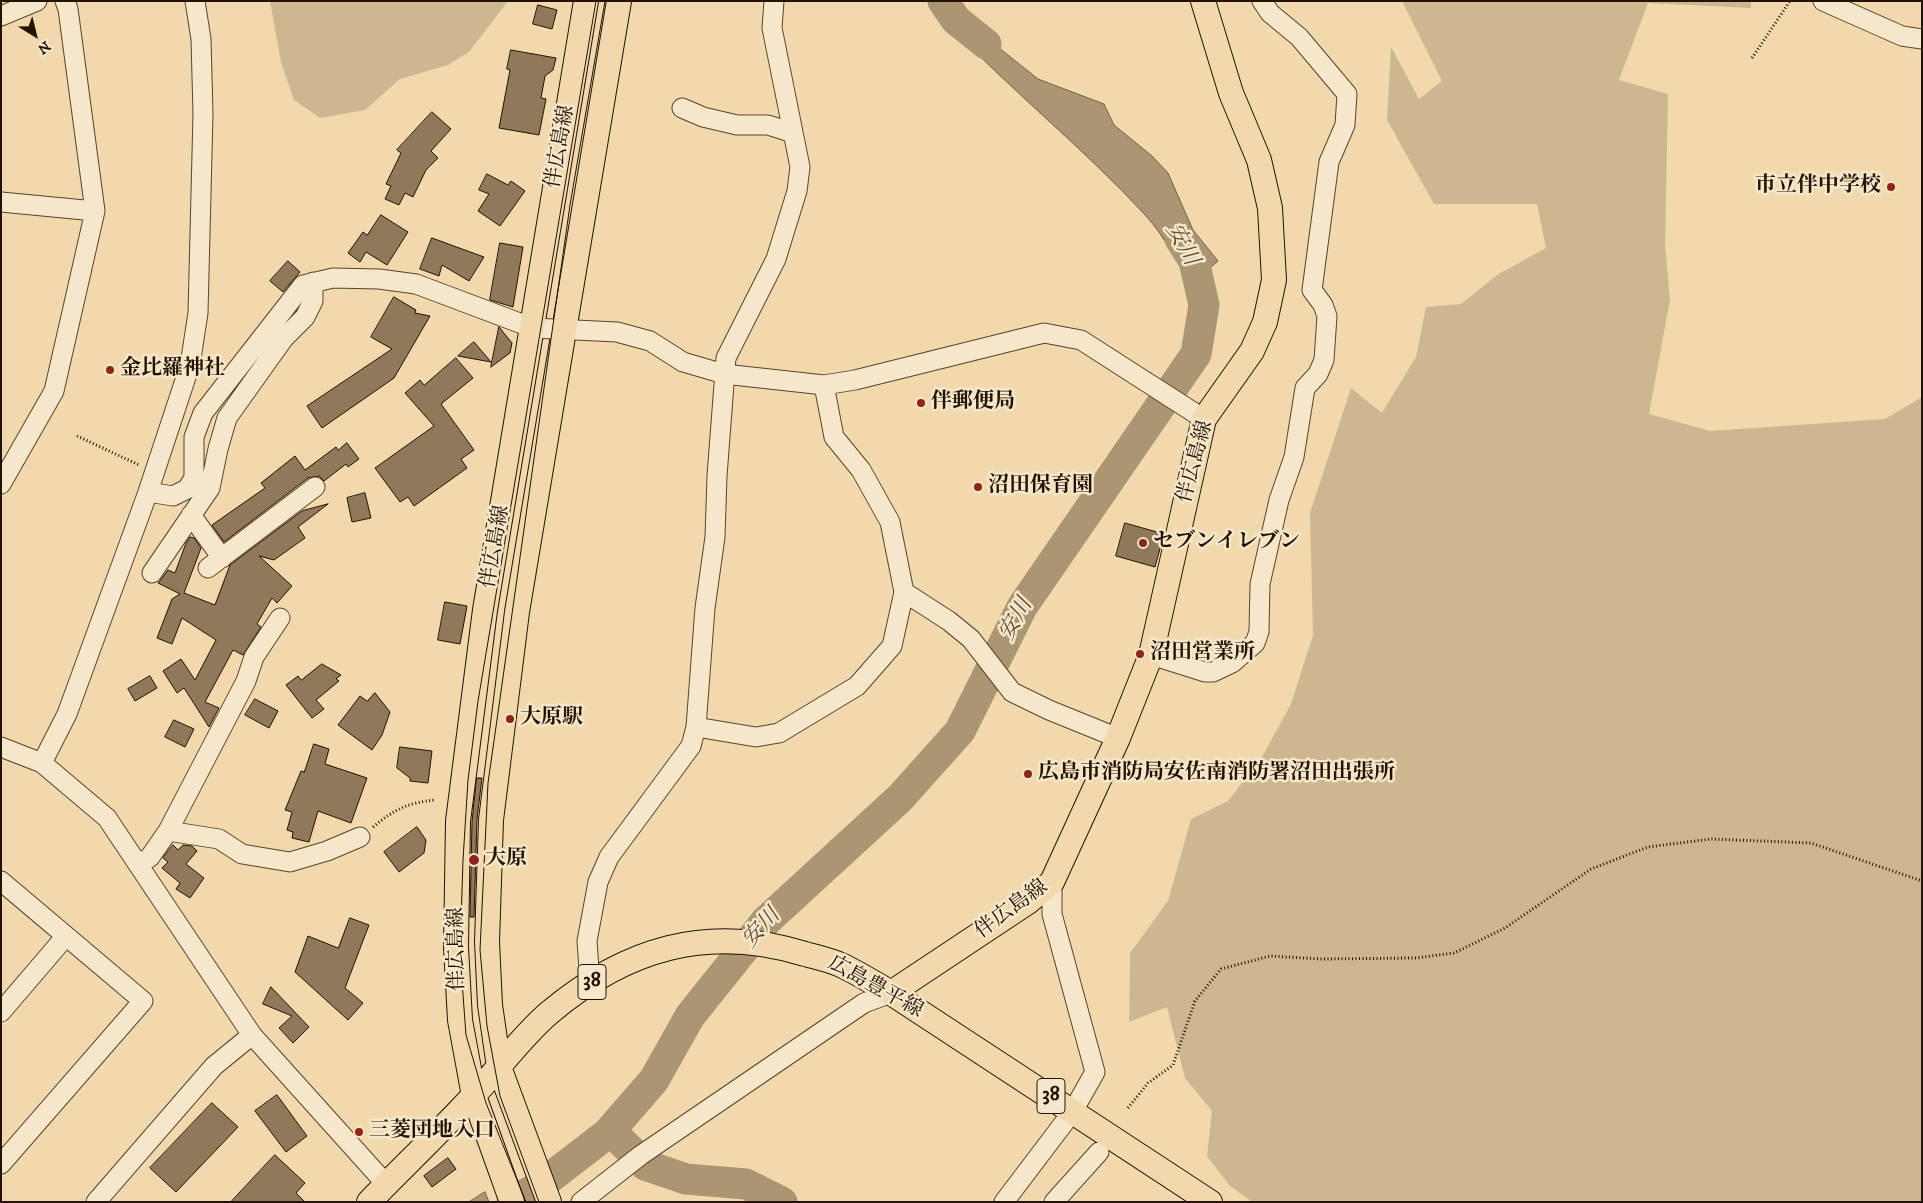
<!DOCTYPE html>
<html>
<head>
<meta charset="utf-8">
<style>
  body { margin:0 }
  #map { position:relative; width:1923px; height:1203px; overflow:hidden; background:#f1d9ad; font-family:"IM FELL DW Pica",serif }
  canvas { display:block }
  .frame { position:absolute; inset:0; border:2px solid #241200; pointer-events:none }
  .north { position:absolute; left:10px; top:10px; width:50px; height:50px; -webkit-text-stroke:4px #f6e6ca; paint-order:stroke; rotate:144deg; font-size:14px; font-weight:700; line-height:20px; text-align:center; color:#241200 }
  .north::after { content:''; display:block; margin:auto; width:18px; height:22px; background:#241200; clip-path:polygon(50% 0,100% 100%,50% 72%,0 100%) }
</style>
</head>
<body>
<div id="map">
<canvas width="1923" height="1203"></canvas>
<div class="frame"></div>
<div class="north">N</div>
</div>
<script>
const g = document.querySelector('canvas').getContext('2d');
g.lineJoin = 'round';
function fillPath(path, color) { g.fillStyle = color; g.fill(path, 'evenodd'); }
function strokePath(path, color, width, dash) { g.strokeStyle = color; g.lineWidth = width; g.lineCap = dash ? 'butt' : 'round'; g.setLineDash(dash || []); g.stroke(path); }
function write(font, color, halo, rows, align = 'center') {
  g.font = font + ' "IM FELL DW Pica","Noto Serif JP",serif'; g.lineWidth = 5; g.setLineDash([]); g.textBaseline = 'middle'; g.strokeStyle = halo; g.fillStyle = color; for (const [text, x, y, turn = 0] of rows) {
    g.save(); g.translate(x, y); g.rotate((+turn || 0) * Math.PI / 180); g.textAlign = isNaN(turn) ? turn : align; if (halo) g.strokeText(text, 0, 0); g.fillText(text, 0, 0); g.restore();
  }
}
fillPath(new Path2D(`
  M270,1h238l-39,51 -21,13 -48,14 -35,31 -45,8 -26,-18 -13,-38z
  M1402,1h349v7l-103,-5 -29,77 49,14 -3,151 5,55 -21,114 61,17 175,-12 37,-22v805h-670l-23,-17 -22,-29 5,-45 -27,-33 -18,-71 -38,15 1,-69 38,-52 23,-82 37,-18 34,-44 29,-53 22,-69 -3,-122 41,-125 31,25 34,-56 10,-50 35,-3 36,-29 49,-27 -9,-44h-103l-47,-84 4,-73 28,52 23,-18z`), '#ceb790');
const water = new Path2D(`
  M960,10l24,26 54,43 66,25 10,21 38,31 16,17 25,57 25,31 -27,23c-14,-22 -27,-48 -44,-67 -63,-69 -137,-127 -201,-195z
  M485,1192l4,10h-20z`);
fillPath(water, '#ab9572');
strokePath(water, '#756144', 1);
strokePath(new Path2D(`
  M943,1l13,19 30,24
  M608,1133l11,6 26,26 41,14 60,5 36,18
  M512,1202l26,-15 70,-54 46,-53 36,-64 76,-95 134,-123 60,-67 62,-124 174,-253 8,-49 -10,-44 -14,-22`), '#ab9572', 31);
const building = new Path2D(`
  M538,5l19,5 -5,19 -19,-5z
  M511,50l45,8 -3,12 -8,6 -4,22 5,1 -7,36 -40,-7 11,-58 -3,-1z
  M432,112l19,17 -20,22 7,7 -12,12 -13,27 -8,-4 -6,12 -14,-6 6,-13 -5,-2 15,-31 -4,-3z
  M487,174l21,11 3,-4 14,10 -25,35 -22,-15 11,-17 -10,-4z
  M381,215l27,17 -21,33 -21,-13 -6,10 -12,-9 15,-21 4,3z
  M432,238l52,19 -15,24 -27,-16 -3,11 -19,-7z
  M500,243l23,4 -10,60 -23,-7z
  M288,261l12,11 -17,20 -13,-11z
  M394,297l22,13 -1,3 15,3 -36,62 -72,50 -15,-22 85,-57 -21,-12z
  M499,327l13,16 -2,10 -19,14z
  M474,342l17,20 -33,-6z
  M456,358l17,20 -32,26 33,46 -13,9 6,9 -53,38 -6,-9 -8,5 -25,-34 59,-42 -29,-33 15,-13 4,5z
  M347,443l12,16 -11,8 -2,-3 -22,17 -5,-5 -11,2 -84,64 -12,-17 53,-37 -4,-5 34,-27 10,14 31,-23 2,3z
  M365,493l6,25 -19,4 -5,-24z
  M328,504l-30,23 7,11 -31,22 -15,-4 33,30 -15,17 -5,-5 -15,26 4,3 -18,28 -10,-5 -28,52 14,6 -10,19 -25,-39 -7,5 -14,-22 18,-12 14,21 21,-40 -34,-22 -10,26 -15,-6 15,-39 8,-5 -22,-11 2,-2 8,-11 7,3 11,-30 4,-6 4,1 7,10 -17,45 31,12 15,-40 72,-54z
  M1125,523l39,11 -9,33 -39,-11z
  M445,602l22,4 -7,38 -22,-4z
  M322,664l19,11 -5,4 3,2 -23,19 8,9 -12,9 -26,-33 12,-9 3,4z
  M150,676l7,12 -22,13 -7,-12z
  M375,693l15,19 -8,23 -10,15 -34,-25 22,-29 7,5z
  M255,699l23,12 -9,17 -24,-13z
  M174,720l20,9 -9,18 -20,-10z
  M314,744l15,5 -4,15 42,14 -16,45 -33,-12 -9,31 -17,-4 1,-6 -6,-2 5,-18 -7,-2 16,-39 3,1z
  M400,747l32,4 -4,32 -18,-2v-3l-13,-10z
  M477,778h5l-5,41 -3,98h-4l2,-95z
  M417,827l9,13 -2,13 -25,19 -15,-20z
  M173,845l5,5 5,-5 9,1 5,5 -11,13 18,14 -14,20 -14,-9 4,-6 -18,-15 6,-6 -5,-4z
  M350,918l19,7 -24,63 18,15 -15,17 -53,-48 13,-36 30,12z
  M271,987l38,40 -16,16 -14,-15 13,-12 -29,-12z
  M277,1095l30,41 -21,16 -31,-41z
  M212,1103l26,24 -62,65 -26,-24z
  M275,1155l30,28 -9,10 9,9h-74z
  M448,1158l8,11 -24,18 -8,-11z`);
fillPath(building, '#8f795a');
strokePath(building, '#241200', 1);
const minor = new Path2D(`
  M1823,1l79,35 20,3
  M1,16l36,-15
  M682,108l21,9 34,8h31l25,8
  M1,202l94,9
  M1,484l53,-93 41,-180 -27,-202 -3,-8
  M148,492l25,4 14,-7 7,-11v-41l9,-24 100,-128 30,-7 46,1 37,5 117,44 84,4 33,9 33,21 41,12 100,11 31,-5 189,-47 37,7 123,79
  M191,515l31,43
  M208,568l107,-81
  M152,573l58,-85 8,-39 9,-31 57,-80 21,-21 8,-16v-19
  M904,592l45,29 22,18 41,53 37,18 69,28
  M1151,655l54,17h8l19,-9 23,-20 4,-11 1,-48 19,-84 15,-43 11,-69 13,-14 6,-14 3,-44 -4,-11 -11,-15 17,-128 16,-37 2,-31 -48,-57 -29,-24 -8,-12
  M696,727l60,10 23,-4 78,-47 35,-40 12,-54 -14,-70 -29,-52 -27,-33 -10,-52
  M1,747l41,16 65,55 145,217 134,149
  M42,763l25,-49 81,-222 42,-127 8,-52 5,-199 -2,-75 -6,-38
  M168,831l51,8 23,15 48,8 37,-11 33,-14
  M140,864l10,-7 18,-26 78,-150 8,-24 26,-39
  M1,881l142,120 -142,163
  M590,983l-3,-42 11,-59 11,-25 82,-111 5,-19 9,-119 10,-71 2,-61 9,-118 50,-99 21,-68 3,-24 -28,-139 2,-27
  M1,1012l65,-76
  M96,1202l118,-136 38,-31
  M581,1202l60,-47 223,-152 27,-10
  M1004,1202l69,-91 22,-39 -43,-158v-32
  M1054,1202l45,-50`);
const major = new Path2D(`
  M891,993l137,-91 24,-20 66,-144 33,-83 53,-236 48,-68 13,-29 9,-42 -4,-72 -11,-48 -28,-67 -28,-92
  M369,1202c35,-36 72,-71 106,-108 24,-26 48,-59 74,-81 77,-65 159,-89 256,-59 12,3 25,6 36,11 17,8 33,18 50,28l319,209
  M512,1202l-38,-106 -14,-76 -4,-73 2,-126 27,-211 101,-609
  M549,1202l-50,-135 -9,-62 -3,-63 4,-122 26,-208 102,-611`);
strokePath(minor, '#57442b', 21);
strokePath(major, '#241200', 26);
strokePath(new Path2D(`
  M1752,58l38,-57
  M77,436l62,29
  M373,827c22,-18 34,-24 62,-27
  M1128,1108l20,-25 25,-18 22,-64 26,-32 49,-13 52,3 94,-1 38,-5 51,-25 86,-59 57,-22 63,-8 100,4 111,38`), '#241200', 3, [1, 2.5]);
strokePath(minor, '#f6e6ca', 19);
strokePath(major, '#f1d9ad', 24);
strokePath(new Path2D(`
  M526,1202l-40,-99 -20,-68 -6,-81 3,-94 5,-80 10,-79 118,-700
  M539,1202l-39,-106 -13,-70 -7,-76 8,-167 82,-578 35,-204`), '#241200', 1);
for (const [x, y, r, color] of [
  [1891,187,5,"#8f2418"],
  [110,370,5,"#8f2418"],
  [921,403,5,"#8f2418"],
  [978,487,5,"#8f2418"],
  [1143,543,5,"#8f2418"],
  [1140,654,5,"#8f2418"],
  [510,719,5,"#8f2418"],
  [1028,774,5,"#8f2418"],
  [474,860,6,"#8f2418"],
  [359,1132,5,"#8f2418"]
]) { const dot = new Path2D(); dot.arc(x, y, r, 0, 2 * Math.PI); g.fillStyle = color; g.fill(dot); strokePath(dot, '#f6e6ca', 2); }
for (const [x, y, w] of [
  [592,982,28],
  [1051,1096,28]
]) { const box = new Path2D(); box.roundRect(x - w / 2, y - 17.5, w, 35, 4); g.fillStyle = '#f6e6ca'; g.fill(box); strokePath(box, '#241200', 1); }
write('bold 20px', '#241200', null, [
  ["38",592,982],
  ["38",1051,1096]
]);
write('21px', '#241200', '#f6e6ca', [
  ["伴広島線",561,147,-80],
  ["伴広島線",1196,462,-75],
  ["伴広島線",496,547,-80],
  ["伴広島線",1012,910,-36],
  ["伴広島線",458,949,-91],
  ["広島豊平線",875,988,29]
]);
write('bold 21px', '#241200', '#f6e6ca', [
  ["市立伴中学校",1881,187,"right"],
  ["金比羅神社",120,370],
  ["伴郵便局",931,403],
  ["沼田保育園",988,487],
  ["セブンイレブン",1153,543],
  ["沼田営業所",1150,654],
  ["大原駅",520,719],
  ["広島市消防局安佐南消防署沼田出張所",1038,774],
  ["大原",485,860],
  ["三菱団地入口",369,1132]
], 'left');
write('italic 22px', '#614d33', '#f6e6ca', [
  ["安川",1181,245,61],
  ["安川",1017,620,-61],
  ["安川",762,929,-48]
]);
</script>
</body>
</html>
